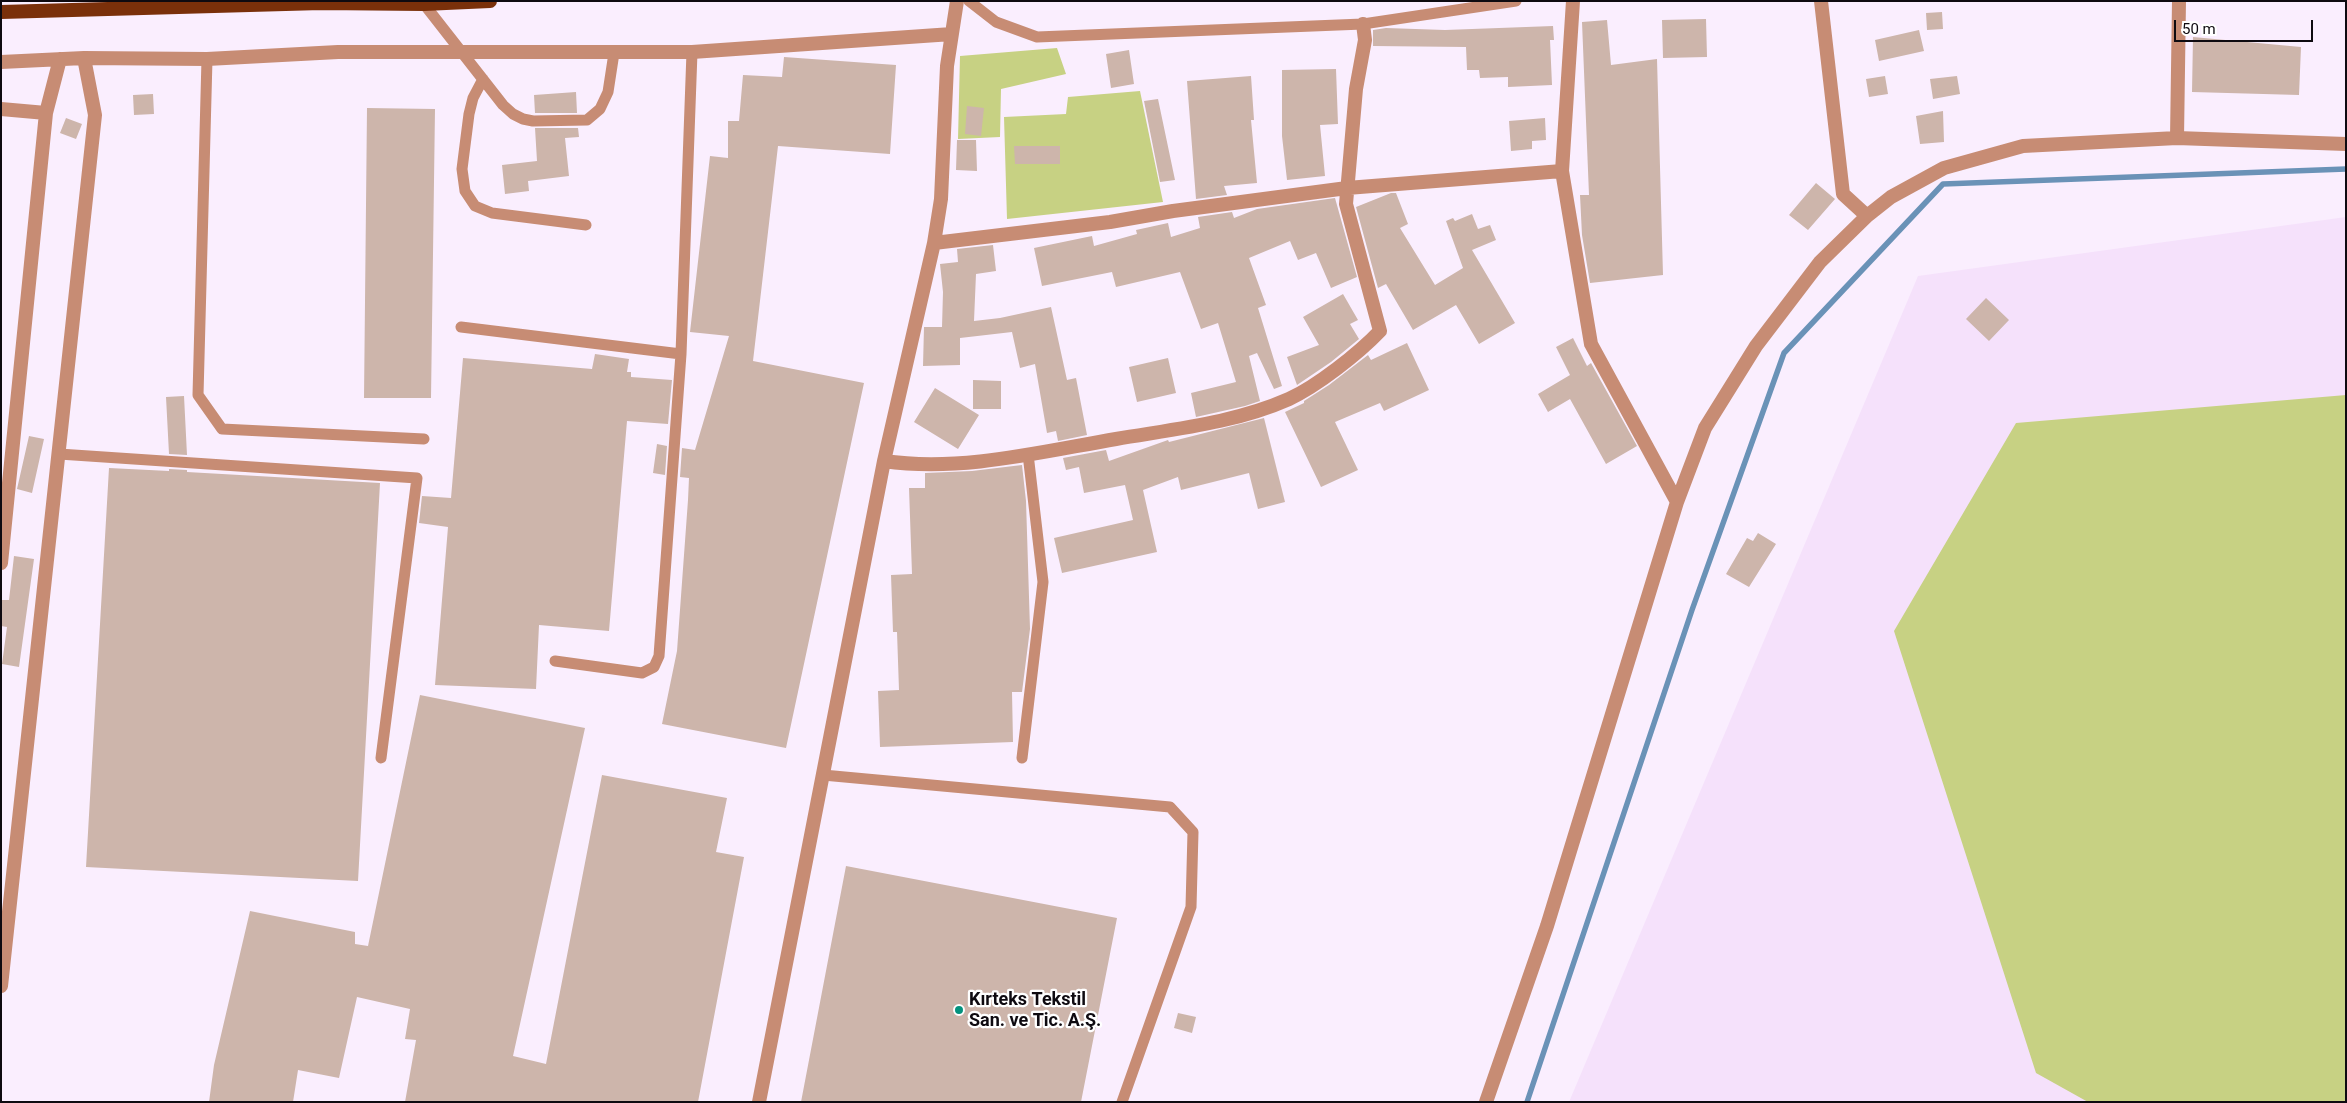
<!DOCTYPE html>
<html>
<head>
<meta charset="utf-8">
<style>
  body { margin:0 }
  #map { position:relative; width:2347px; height:1103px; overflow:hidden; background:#faeefe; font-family:Roboto,sans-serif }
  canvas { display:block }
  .frame { position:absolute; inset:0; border:2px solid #0e0a10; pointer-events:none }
  .scale { position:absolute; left:2174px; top:20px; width:139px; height:22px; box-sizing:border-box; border:2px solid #0e0a10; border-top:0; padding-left:6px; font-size:15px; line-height:18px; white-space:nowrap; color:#0e0a10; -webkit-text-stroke:4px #fff; paint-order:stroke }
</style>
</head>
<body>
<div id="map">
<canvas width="2347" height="1103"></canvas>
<div class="frame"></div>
<div class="scale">50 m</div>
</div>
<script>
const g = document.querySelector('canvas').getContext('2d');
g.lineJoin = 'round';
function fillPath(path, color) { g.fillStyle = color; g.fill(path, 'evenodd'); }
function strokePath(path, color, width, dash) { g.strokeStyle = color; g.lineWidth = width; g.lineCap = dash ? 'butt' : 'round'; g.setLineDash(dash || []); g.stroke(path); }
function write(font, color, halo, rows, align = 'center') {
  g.font = font + ' Roboto,sans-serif'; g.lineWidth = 4.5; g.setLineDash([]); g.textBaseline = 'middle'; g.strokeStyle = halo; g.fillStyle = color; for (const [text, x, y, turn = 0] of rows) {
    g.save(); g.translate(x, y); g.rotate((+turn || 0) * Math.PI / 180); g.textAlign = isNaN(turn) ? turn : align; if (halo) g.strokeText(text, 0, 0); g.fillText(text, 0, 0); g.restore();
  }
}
fillPath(new Path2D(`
  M2346,217v885h-777l349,-826z`), '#f5e1fb');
fillPath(new Path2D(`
  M1057,48l9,26 -65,15 -1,48 -42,2 2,-83z
  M1140,91l23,111 -156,17 -3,-102 62,-3 2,-17z
  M2346,395v707h-258l-52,-29 -142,-442 122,-208z`), '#c7d183');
strokePath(new Path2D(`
  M1527,1102l165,-492 92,-257 159,-169 403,-15`), '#6a92b7', 5.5);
fillPath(new Path2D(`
  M1942,12l1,17 -16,1 -1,-17z
  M1706,19l1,38 -44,1 -1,-38z
  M1607,20l4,45 46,-6 6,216 -73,8 -8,-48 -2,-40h9l-7,-173z
  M1553,26l1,14h-4l2,45 -44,2v-10l-28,1 -1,-8h-12l-1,-23 -93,-1v-16l13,-2 59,2z
  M1919,30l5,21 -45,10 -4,-21z
  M2193,37l108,10 -2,48 -107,-3z
  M1129,50l5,34 -23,4 -5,-34z
  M784,57l112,8 -6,89 -112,-8 -25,215 111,22 -78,365 -124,-24 15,-73 11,-151 1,-22 -9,-1 2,-29 13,2 34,-114 -39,-4 20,-176 18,2v-37h11l4,-46 39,2z
  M1336,69l2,55 -18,1 5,51 -38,4 -5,-44v-66z
  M1251,76l3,44h-3l6,63 -33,3 3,9 -31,4 -9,-118z
  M1885,76l3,18 -19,3 -3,-18z
  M1957,76l3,18 -27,5 -3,-20z
  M576,92l1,21h-42l-1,-18z
  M153,94l1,20 -20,1 -1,-20z
  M1158,99l17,81 -15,2 -16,-81z
  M967,106l17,2 -3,28 -16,-2z
  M367,108l68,1 -4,289h-67z
  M1943,111l1,31 -24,2 -4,-28z
  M66,118l16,6 -6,15 -16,-6z
  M1545,118l1,22 -14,1v8l-21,2 -2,-30z
  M535,128h43l1,9 -14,1 4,38 -41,5 1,10 -24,3 -3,-29 35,-4z
  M957,140h19l1,31 -21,-1z
  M1014,146h46v18h-45z
  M1816,183l19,16 -27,31 -19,-15z
  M1391,193h5l12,31 -8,4 35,57 28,-17 -17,-47 7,-3 2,3 17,-7 6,15 12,-4 6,15 -24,10 43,73 -36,21 -23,-39 -43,25 -27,-46 -8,4 -22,-81z
  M1335,198l22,79 -26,11 -15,-35 -18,7 -8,-19 -41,17 17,47 -8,3 24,78 -8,3 -17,-36 -8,3 11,45 -15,5 -49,11 -5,-24 45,-11 -18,-59 -17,6 -21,-57 -64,15 -4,-15 -70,14 -8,-38 58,-12 2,10 43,-12 -1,-4 32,-7 3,14 29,-9 -2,-11 34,-5 2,6 23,-9z
  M993,245l3,26 -20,3 -2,47 26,-3 51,-11 16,73 9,-2 11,57 -29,6 -2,-10 -9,2 -12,-69 -15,4 -8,-36 -52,6v27l-37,1 1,-39h18l1,-35 -3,-28 18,-2 -1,-13z
  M1343,294l15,26 -8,4 9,15 -28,23 -34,23 -10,-28 32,-12 -16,-28z
  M1986,298l23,22 -20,21 -23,-22z
  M1573,338l14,28 4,-3 46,83 -31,18 -36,-65 -22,13 -10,-18 32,-19 -14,-28z
  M1407,343l22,47 -45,21 -4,-8 -45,19 23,48 -37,17 -36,-75 19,-9v-2l25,-16 39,-30 3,5z
  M595,354l34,5 -2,13h4v5l41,3 -4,44 -41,-3 -18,210 -70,-6 -3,64 -101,-4 13,-158 -29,-4 3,-27 29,2 12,-140 129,11z
  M1168,358l8,35 -39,9 -8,-35z
  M973,380l28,1v28h-28z
  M935,388l44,27 -21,34 -44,-27z
  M184,396l3,59 -18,-1 -3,-57z
  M1264,418l21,84 -27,7 -9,-36 -68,17 -3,-13 -35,13 14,62 -95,21 -8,-35 79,-18 -8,-35 -41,8 -5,-26 -13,3 -3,-12 43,-8 3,11 59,-21 1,2z
  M29,436l15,3 -12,54 -15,-4z
  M657,444l10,2 -2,29 -12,-2z
  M1022,465l4,36 4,128 -8,63h-10l1,50 -133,5 -2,-56 21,-1 -2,-58h-4l-2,-57 21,-1 -3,-86h16v-15l47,-2z
  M109,468l60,3v-2l18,1v2l193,11 -22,398 -272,-14z
  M1758,533l18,11 -27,43 -23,-13 21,-36 6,3z
  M14,556l20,3 -15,108 -17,-3 5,-37 -6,-1v-26h8z
  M420,695l165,33 -72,328 33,8 56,-289 125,23 -11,54 28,5 -46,245h-293l11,-62 -11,-1 5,-30 -53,-12 -18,81 -41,-8 -5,32h-84l5,-37 36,-154 105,21v12l13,2z
  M846,866l271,52 -36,184h-280z
  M1178,1013l18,4 -4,16 -18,-5z`), '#cdb5ab');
strokePath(new Path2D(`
  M969,1l27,21 41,15 326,-13 153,-23
  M424,4l79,101 10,9 10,5 10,2 54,-1 13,-11 8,-17 6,-39
  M207,59l-9,336 24,34 202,10
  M483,79l-10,19 -4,16 -7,55 3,22 10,15 17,7 94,12
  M461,327l220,27
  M59,454l358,24 -36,280
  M555,661l87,12 12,-6 5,-11 22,-302 11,-302
  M1022,758l21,-176 -15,-128
  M823,775l347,32 23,25 -2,75 -69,195`), '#c78c74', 11);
strokePath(new Path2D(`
  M1573,1l-11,170 29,173 86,158
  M1821,1l22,193 24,22
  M1,62l83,-4 123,1 131,-7h354l260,-18
  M1,109l45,4 -45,450
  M46,113l14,-54
  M2177,138l2,-137
  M934,243l176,-21 63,-11 174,-23 215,-17
  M884,461c77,11 156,-9 232,-22 58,-10 119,-16 173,-40 28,-13 69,-45 91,-68l-34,-127 10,-115 9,-49 -2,-16
  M1,986l94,-871 -11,-57
  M759,1102l125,-641 50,-218 7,-44 6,-133 10,-65
  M1486,1102l61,-176 130,-424 28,-74 51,-82 64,-84 47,-46 24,-19 53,-29 79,-22 154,-8 169,6`), '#c78c74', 14);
strokePath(new Path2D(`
  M1,12l320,-9 103,1 66,-3`), '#7a300a', 14);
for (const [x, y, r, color] of [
  [959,1010,5,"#03927e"]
]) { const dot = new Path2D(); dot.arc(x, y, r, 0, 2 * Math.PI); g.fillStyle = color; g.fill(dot); strokePath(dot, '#fff', 2); }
write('bold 18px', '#0e0a10', '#fff', [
  ["Kırteks Tekstil",969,1000],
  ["San. ve Tic. A.Ş.",969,1021]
], 'left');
</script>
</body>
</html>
